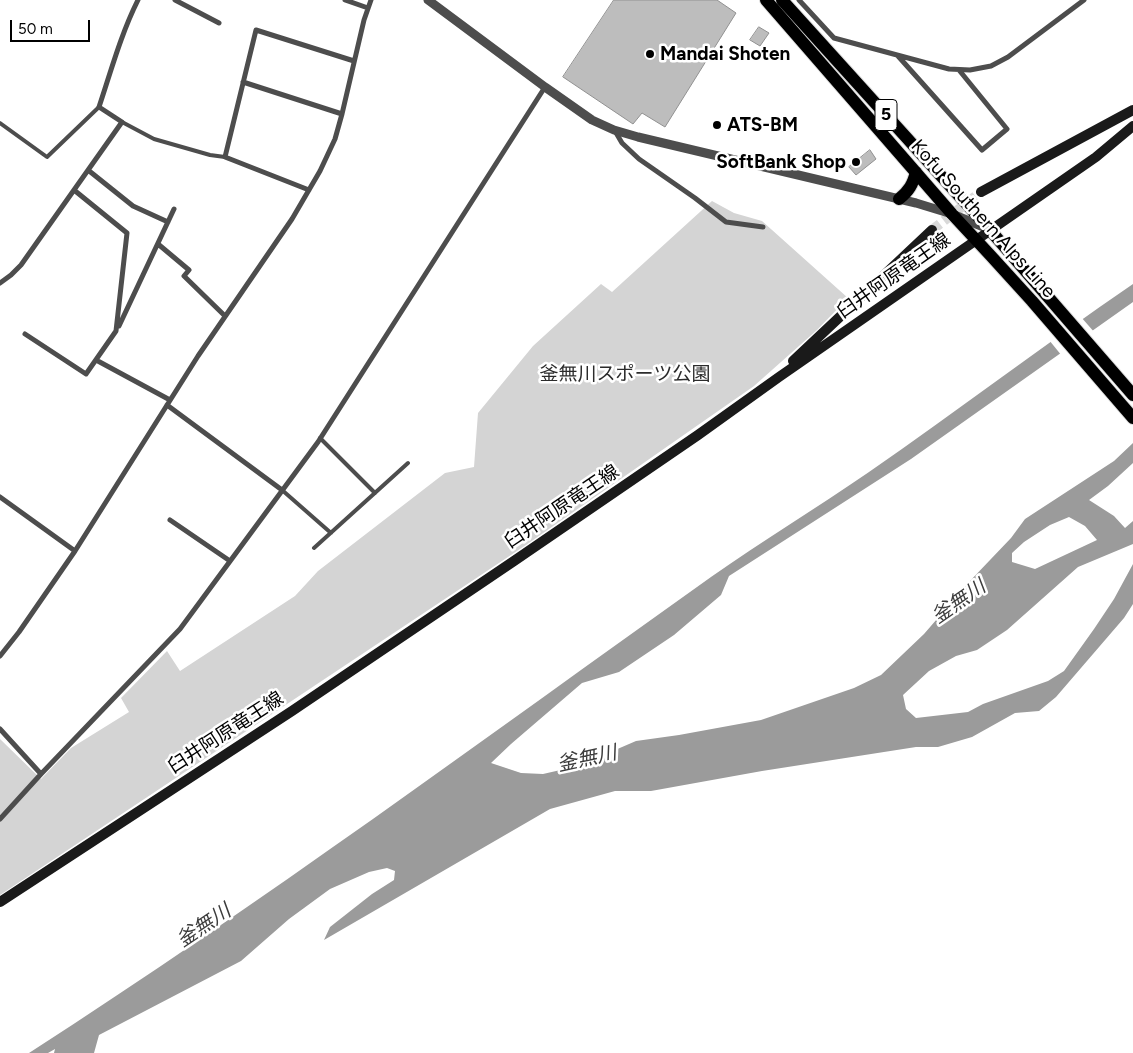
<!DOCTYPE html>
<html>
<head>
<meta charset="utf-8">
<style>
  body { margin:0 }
  #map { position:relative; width:1133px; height:1053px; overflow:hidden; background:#fff; font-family:Figtree,sans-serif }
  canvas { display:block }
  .scale { position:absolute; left:10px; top:20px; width:80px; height:22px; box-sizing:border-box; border:2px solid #000; border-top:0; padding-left:6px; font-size:15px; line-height:18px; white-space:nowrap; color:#000; -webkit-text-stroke:4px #fff; paint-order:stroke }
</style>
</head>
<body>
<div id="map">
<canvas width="1133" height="1053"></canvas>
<div class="scale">50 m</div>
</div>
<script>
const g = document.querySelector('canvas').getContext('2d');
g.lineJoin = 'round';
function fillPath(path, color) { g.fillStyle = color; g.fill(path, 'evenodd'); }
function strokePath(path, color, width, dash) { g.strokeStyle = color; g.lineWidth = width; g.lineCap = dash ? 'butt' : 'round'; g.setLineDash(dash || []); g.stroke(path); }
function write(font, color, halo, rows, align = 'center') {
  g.font = font + ' Figtree,"Noto Sans JP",sans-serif'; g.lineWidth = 5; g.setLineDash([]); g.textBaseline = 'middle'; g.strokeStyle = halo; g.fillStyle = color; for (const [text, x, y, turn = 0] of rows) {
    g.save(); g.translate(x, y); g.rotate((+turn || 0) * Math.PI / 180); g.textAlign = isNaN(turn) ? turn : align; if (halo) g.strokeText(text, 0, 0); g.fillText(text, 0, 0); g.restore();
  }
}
fillPath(new Path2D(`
  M712,201l22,12 28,8 86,77 -31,32 -63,56 -228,159 -526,350v-156l41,40 30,-31 58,-36 -8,-14 46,-47 13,20 115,-75 23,-25 127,-98 29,-6 4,-54 55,-67 68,-62 11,8z`), '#d4d4d4');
fillPath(new Path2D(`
  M1133,284v18l-222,157 -182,117 -8,19 -47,40 -55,37 -37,11 -71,61 -20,19 30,10 22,1 35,-8 58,-25 43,-6 82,-15 93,-32 27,-13 43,-41 45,-52 42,-44 14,-19 89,-58 19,-18v20l-25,23 -19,14 25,16 11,12 8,-7v23l-55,23 -71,63 -30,20 -21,6 -27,15 -26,24 3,14 10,9 52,-6 15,-8 65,-23 16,-10 30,-42 20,-30 19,-35v40l-9,14 -68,79 -17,14 -24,2 -43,24 -34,10h-22l-154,24 -111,20h-36l-65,18 -226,131 6,-13 42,-33 22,-14 1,-9 -8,-3 -18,4 -39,17 -41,30 -48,42 -142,74 -5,18h-40l1,-4 -7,4h-19c233,-150 456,-315 682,-476 51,-36 106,-69 158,-105 88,-61 175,-127 264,-188zM1069,517l16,9 12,14 -62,29 -23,-7v-9l12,-11 26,-17z`), '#9b9b9b');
fillPath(new Path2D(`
  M1081,317l14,16 -33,23 -13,-16z`), '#fff');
const building = new Path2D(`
  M614,0h103l19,13 -71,114 -23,-14 -9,11 -70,-47z
  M759,27l10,6 -9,13 -10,-6z
  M870,150l6,9 -20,16 -7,-8z`);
fillPath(building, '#bdbdbd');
strokePath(building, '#919191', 1);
strokePath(new Path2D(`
  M932,230l49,-38`), '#d9d9d9', 10, [10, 5]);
const primary = new Path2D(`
  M766,0l186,214 39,42 41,45 101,117
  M782,0l208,230 143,165
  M899,199c10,-8 14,-15 17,-27`);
strokePath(primary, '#dbdbdb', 14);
strokePath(new Path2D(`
  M122,122l32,17 56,16 15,2
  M0,123l47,34 52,-50
  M320,438l55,55
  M282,490l49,43
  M314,548l94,-85`), '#4d4d4d', 4);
strokePath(new Path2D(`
  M175,0l44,23
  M345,0l23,8
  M799,0l35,38 115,31 21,1 21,-4 17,-9 76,-57
  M898,56l84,94 25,-21 -48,-59
  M243,82l99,32
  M615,131l7,12 17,16 56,39 31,24 37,5
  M88,170l45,36 35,16
  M309,190l-84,-33 31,-127 98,31
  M158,244l31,26 -5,6 41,40
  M0,283l11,-8 10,-10 101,-143 -23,-15c12,-36 22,-73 39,-107
  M119,326l55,-117
  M25,334l61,40 30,-43 11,-98 -53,-43
  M96,360l74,40
  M167,405l115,85
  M0,497l75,54
  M170,520l60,41
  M0,656l19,-24 56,-81 123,-195 94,-137 28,-48 15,-32 7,-25 22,-94 7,-20
  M0,729l41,45
  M0,819l41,-45 139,-145 138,-187 227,-355`), '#4d4d4d', 5);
strokePath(new Path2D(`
  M428,0l117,87 47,33 22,10 24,7 278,66 36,11 34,14`), '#4d4d4d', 9);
strokePath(new Path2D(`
  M981,192l152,-82
  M793,361l139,-131
  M0,902l292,-191 222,-150 184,-126 81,-58 317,-220 37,-31`), '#1a1a1a', 10);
strokePath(primary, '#000', 12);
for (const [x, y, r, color] of [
  [650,54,5,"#000"],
  [717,125,5,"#000"],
  [856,162,5,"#000"]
]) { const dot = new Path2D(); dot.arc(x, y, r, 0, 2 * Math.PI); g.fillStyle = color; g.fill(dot); strokePath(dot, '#fff', 2); }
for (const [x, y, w] of [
  [886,115,22]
]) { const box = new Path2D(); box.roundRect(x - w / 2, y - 15.5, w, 31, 4); g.fillStyle = '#fff'; g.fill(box); strokePath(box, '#000', 1); }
write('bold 18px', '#000', null, [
  ["5",886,115]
]);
write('bold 19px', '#000', '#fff', [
  ["Mandai Shoten",660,54],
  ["ATS-BM",727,125],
  ["SoftBank Shop",846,162,"right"]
], 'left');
write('19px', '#000', '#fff', [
  ["Kofu Southern Alps Line",983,219,48],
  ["臼井阿原竜王線",894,276,-35],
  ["臼井阿原竜王線",562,507,-34],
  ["臼井阿原竜王線",226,733,-33]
]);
write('19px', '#2b2b2b', '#fff', [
  ["釜無川スポーツ公園",625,374]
]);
write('italic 20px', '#3c3c3c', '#fff', [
  ["釜無川",959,602,-35],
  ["釜無川",587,759,-12],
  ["釜無川",204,926,-34]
]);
</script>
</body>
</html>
